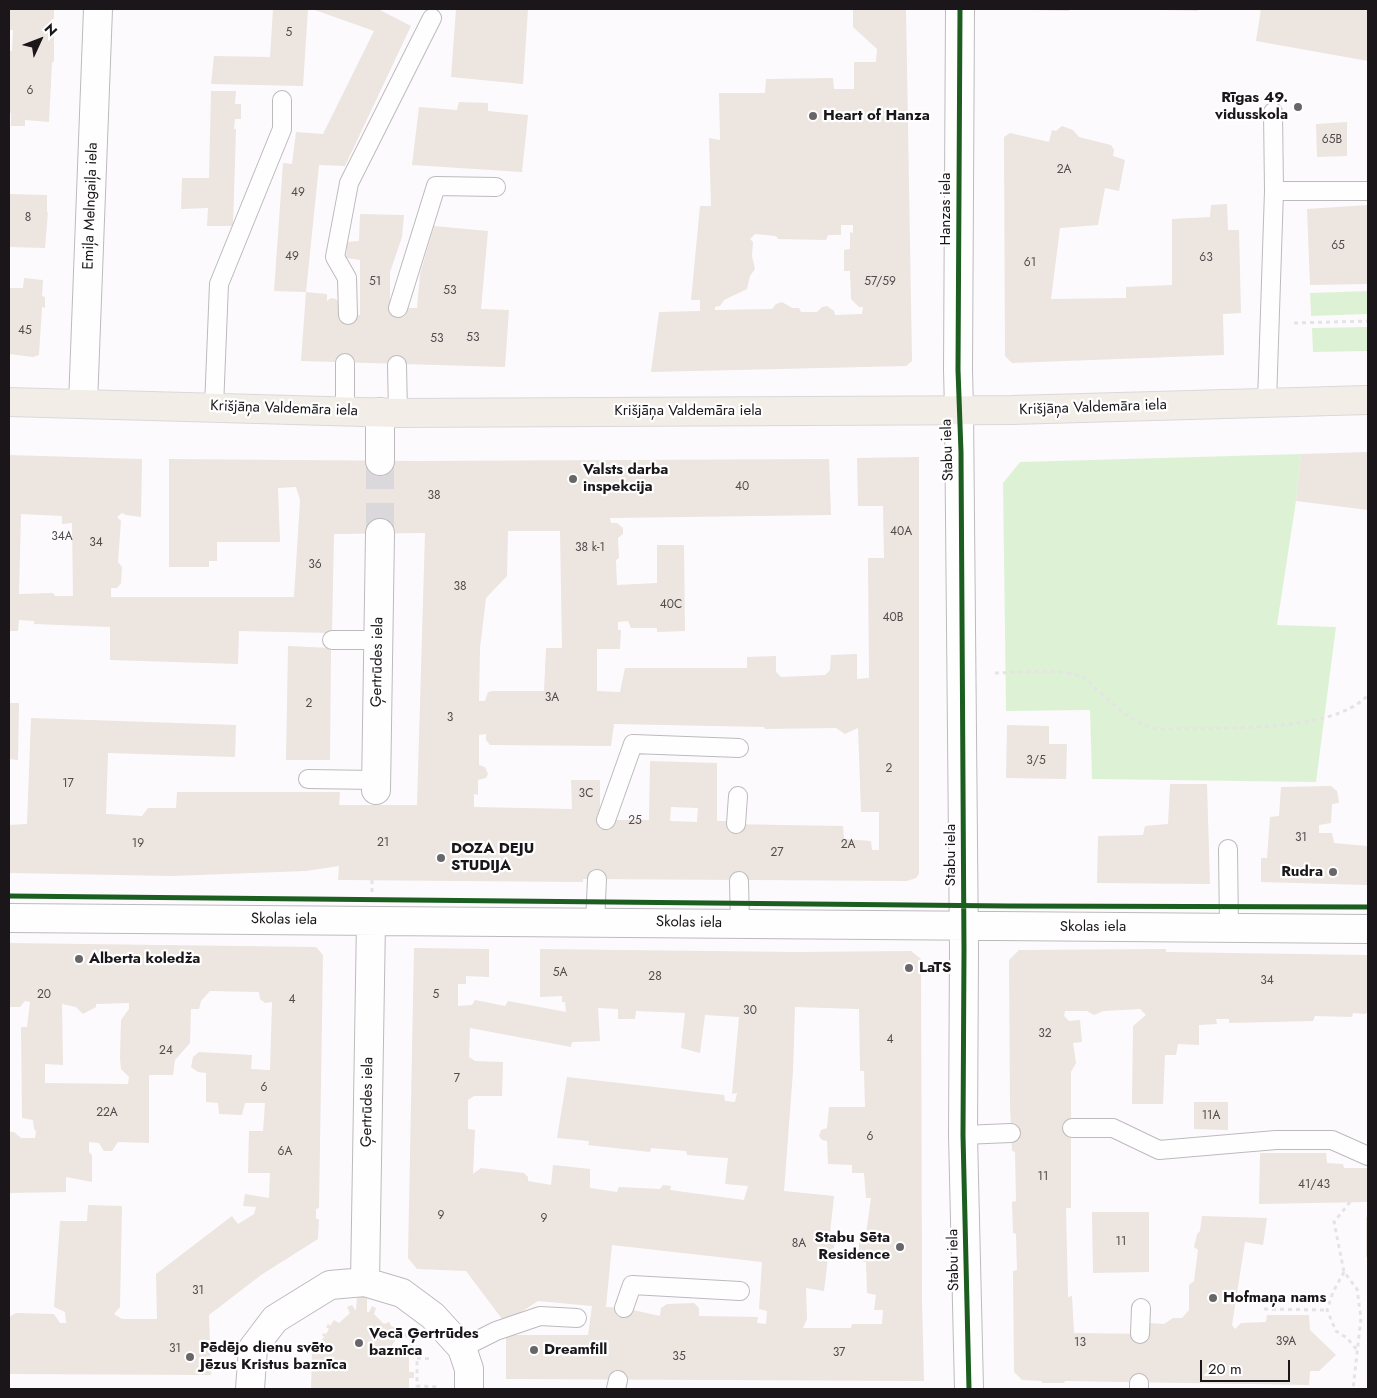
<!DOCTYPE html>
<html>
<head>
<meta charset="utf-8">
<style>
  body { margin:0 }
  #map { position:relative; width:1377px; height:1398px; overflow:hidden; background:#fdfafe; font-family:Jost,sans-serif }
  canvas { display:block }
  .frame { position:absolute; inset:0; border:10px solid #1a161a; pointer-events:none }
  .north { position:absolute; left:15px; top:15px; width:50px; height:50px; -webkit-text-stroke:4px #fff; paint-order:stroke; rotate:47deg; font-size:14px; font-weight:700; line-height:20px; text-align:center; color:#1a161a }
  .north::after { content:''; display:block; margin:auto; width:18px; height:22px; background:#1a161a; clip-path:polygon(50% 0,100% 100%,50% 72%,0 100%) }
  .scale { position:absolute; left:1200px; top:1360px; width:90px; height:22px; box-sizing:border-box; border:2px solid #1a161a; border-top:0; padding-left:6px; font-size:15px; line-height:18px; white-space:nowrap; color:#1a161a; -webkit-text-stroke:4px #fff; paint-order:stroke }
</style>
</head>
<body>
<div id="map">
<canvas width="1377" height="1398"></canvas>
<div class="frame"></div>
<div class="north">N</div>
<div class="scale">20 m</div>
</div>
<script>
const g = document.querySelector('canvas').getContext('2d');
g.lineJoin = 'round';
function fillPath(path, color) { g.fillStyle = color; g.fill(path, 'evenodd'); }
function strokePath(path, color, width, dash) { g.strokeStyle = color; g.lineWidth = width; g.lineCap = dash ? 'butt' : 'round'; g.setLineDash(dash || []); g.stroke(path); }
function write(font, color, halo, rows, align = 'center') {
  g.font = font + ' Jost,sans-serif'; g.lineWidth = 4.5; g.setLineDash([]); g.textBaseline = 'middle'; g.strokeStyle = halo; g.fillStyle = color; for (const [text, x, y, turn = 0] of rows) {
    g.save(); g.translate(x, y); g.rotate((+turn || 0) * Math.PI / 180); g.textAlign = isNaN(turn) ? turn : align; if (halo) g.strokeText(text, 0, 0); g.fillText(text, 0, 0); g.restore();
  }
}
fillPath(new Path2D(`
  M1368,291v23l-57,2 -1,-23z
  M1368,327v24l-55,1 -1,-24z
  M1301,454l-5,47 -19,124 59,2 -20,155 -224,-3 -2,-69 -84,1 -3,-228 17,-21z`), '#ddf2d5');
fillPath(new Path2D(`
  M9,9h45v52l-2,2 -3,59 -24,-2v6h-14v-13l-2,-1v-61h3l1,-21h-4z
  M273,9h35l-5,77 -92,-2 3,-28 56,1z
  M312,9h66l33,17 -66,140 -26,-1 -13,127 -32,-1 9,-128 9,1 4,-32 27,2 51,-103z
  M456,9h72l-5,75 -72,-7z
  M853,9h53l6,352 -6,5 -255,6 8,-60 41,-1v-11h-9l9,-94h11l-2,-68 11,2 -1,-47h46l1,-14 67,-1 1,11h20v-27h22l1,-13 -24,-22zM841,225h12v8l-3,-1v17l-6,1v21h6l1,28 8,8h4l-1,7 -27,1 -1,-4 -7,-5 -5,1 -5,5h-16l-2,-4h-7l-10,-6 -6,2 -4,5 -57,1v-3l5,-1 4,-6 23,-11 3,-13 5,-7 -3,-13 1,-14 -3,-3 5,-5 21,2 2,3 48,1 2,-5h13z
  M1030,9h39v2l-39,-1z
  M1164,9h34v2l-34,-1z
  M1261,9h107v52l-112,-20z
  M211,91h25l-1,13h6v15h-6l-1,10h2l-3,97h-26l1,-18 -27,1 1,-31h27z
  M459,102l29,1v8l40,4 -6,57 -110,-7 7,-58 38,3z
  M1347,122v34l-30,1 -1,-33z
  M1062,126l11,4 6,7 32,8 3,5 -1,6 12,4 -6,31 -14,-3 -7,37 -38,3 -9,71 75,-1v-11l46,-2v-66l38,-2 1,-12 16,-1 1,26h11l2,83 -18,1 1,41 -212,8 -7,-7 -1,-219 6,-4 39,9 3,-12 4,1z
  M9,194l38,1v18l1,-1 -3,36 -36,-1z
  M1368,205v79l-58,1 -3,-76z
  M360,214l44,1 -2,22 -12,35v36h27l3,-34 14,-48 54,5 -7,78 28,1 -4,57 -204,-6 5,-69 21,2v7l4,-3 5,1 5,7v8l19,1v-55l-14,-2 1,-16 12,-1z
  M24,278l19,2 -1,16 3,1v11l-3,-1 -3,48 -6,2 -24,-3v-66h14z
  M1368,452v58l-72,-9 5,-47z
  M9,455l133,4 -1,58 -15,-2 -4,-2 -5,4 4,4 -3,41 4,5 -1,16 -4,5h-6v9h183l6,-97 -4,-13 -18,1 2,54h-63v19h-8v6h-40v-108l248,2 412,-2 2,56 -221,3 1,5h6l6,5v6l-5,4 1,20 -3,2 1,25 40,-2v-38h27l1,86 -28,1v-4h-26l-3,-7 -10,1v8h3l-1,19h-23v42l23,1 5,-24h122v-11l29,-1v16l5,5 44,-2 5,-5 1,-15 26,-1v25l12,-1 -1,-120h16l-1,-52h-25l-1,-48 62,-1v417l-3,4 -9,3 -320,-2h-4v3l-245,-2 1,-14 -33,5 -134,5 -163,-3v-48l18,-1 4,-106 205,7 -1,32 -127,-4 -2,61 36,2 6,-8h28l1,-16h163l-1,13h78l8,-272 -91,1 -2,99 -93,-2 -1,33 -128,-4v-33l-76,-3v-3l-15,-1 -1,11h-9zM21,514l41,2v8l10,-1 1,73h-18l-2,-3 -34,1zM508,531h52l2,117h-16l-2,43h-51l-5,1 -3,9h-6l1,-53 6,-50 21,-22zM614,724l150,3 1,2 71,-1 9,6 13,-6 3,84h18v38h-7l-1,-9 -27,-2 -1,-13 -116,-2 -1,-3h-9v-58l-67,-2 -1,59h-51l2,-12v-28h-29l1,29 -98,-2v-13l4,1v-15l8,-2 2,-4 -3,-7 -6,-2v-30l7,-1v6l4,5 121,1zM671,807l27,1 -1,14 -27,-1z
  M288,646l43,2 -1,112h-44z
  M9,703h10l-1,57 -9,-1z
  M1007,725l42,1v18h18l-1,35 -60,-1z
  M1170,784h37l3,100 -113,-1 1,-47 45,-1 2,-9 23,-2z
  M1331,786l6,5 2,12 -7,1 -1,19 -12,2v8h13l2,10 33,3v39l-106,-3v-24h6l3,-41 9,-1 2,-29z
  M9,943l307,4 7,8 -4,253 -3,1v10h3l-1,20 -57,36 -52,40 2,60 -202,-1v-57l7,-4 38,1 6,9h6l-1,-11 -11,-5 6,-86h27l1,-16 34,1 -2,101 -6,7 8,5h35l-1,-45 76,-58 6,8 16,-10 2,-7 -13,-1 2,-12 24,4 1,-25h-22l1,-42h14l2,-28h-20l-3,12 -23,-1 -1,-11 -12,-1v-29l-8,-1 -7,-5 2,-10 6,-5 53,3 -1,14 19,1 2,-68 -7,1 -5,-4 -1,-7 -49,-1 -9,10 -2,8h-8l-1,34 -15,17 -2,15h-24v68l-31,-1 -6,9h-8l-5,-8 -10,-1v10l3,3v27l-26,-5v15l-57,1v-61h5l7,6h14l1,-7 -2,-2 -1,-9 -11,-2 -1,-91h6l3,-25 -5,-1 -5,6h-11zM129,1003v6l-8,11 -1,38 1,11 8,8 -1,7 -83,-1v-19l18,1 -1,-61 14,3 7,7 13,-7v-3z
  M414,948l75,1v28l-23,-1v8h-8v22l14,-1 3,-5 30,6 3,-5 58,11 -1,-10h-3v-6l-22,1v-48l255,3 116,-1 10,8 1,341 2,81 -418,-2v-44h82l4,-29 -54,-5 -33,22 -39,-52 -49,-2 -9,-11zM795,1007l64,2 1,62h4l1,36h-36l-2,21 -6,2 -2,6 3,4 5,1 1,23 24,1v8h12l2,25h5l-5,36 -3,1v5l-4,1v14l4,1v6h3l1,31 9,2 -2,15h9l-1,14h-30l-1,4h-48l4,-9 -1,-31 18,3 5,-41 5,-2 1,-8 -5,-7 4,-37 -50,-5 9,-120zM598,1008l20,1v10h17l1,-8 49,2 -4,35 19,5 5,-38 34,2 -7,77 5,-1 -2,9 -10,-1 -1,-6 -157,-18 -10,61 32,3 -1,4 62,7 1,-4 35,3 1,4 41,3 -3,26 23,2 -4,14 -74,-10 1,-4 -8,-1 -3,4 -41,-2 -2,5 -27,-4v-19l-37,-4 -2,20 -23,-4v-4l-4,-4 -43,-5 -8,6 2,-44 -7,-1v-29l6,-4h28l1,-34 -28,-1 -6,-4 1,-29 101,19 1,-5 28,-1zM612,1245l150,17 -3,47 8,2 -1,13 -9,-1 1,-6 -59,-1v-8l-5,-5 -27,1 -6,4 -1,8 -36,-8 -18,-1z
  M1166,949v3l202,3v52l-2,7 -13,-1 -1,4 -37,-1 -2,5 -84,2v-4h-13l1,5 -18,1v20l-21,-1 -2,11h-11l-2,49h-31l1,-78 13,-11 -6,-6 -37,2 -9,4 -7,-4h-22l-1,5 5,5 11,-1 2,22 -9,1 3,20 -5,9v136h-5l2,89 4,-1 2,37 73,1 2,-11 15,1 9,-6h9l7,-8v-25l5,-4 4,-31 -4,-3 3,-13 3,-3 2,-15 65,2 -4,27 -18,-3 -13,83 3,4 6,-6 25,-1 1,-7h42l1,15 26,25 -17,16h-9l-1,14 -244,-4 -1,2h-22v-2l-20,-1 -8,-8 -1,-101 4,-1 -1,-36 -3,-1 -1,-31 4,-1 -1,-49 -3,-1 -2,-45 -1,-146 10,-10z
  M1194,1102h34v28l-34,-1z
  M1260,1153h66l1,10 16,1 1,4h24v34l-109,2z
  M1092,1212h57v60l-56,1z
  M1366,1217h2v40h-2z
  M357,1296l10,1v15h2l3,-6 4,2 -2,6 10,10 5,-2 3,5 4,-1 1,11 -6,10h14l5,-5 4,4 -5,6v20h5v6h-5v11h-98l1,-40 -5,-5 5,-4 5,5 8,-1 -3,-5 3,-2 -3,-1 1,-3 3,1 3,-5 -3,-2 2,-3 2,2 4,-6 5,3 11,-10 -3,-6 5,-2 4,6z`), '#ece5e0');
strokePath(new Path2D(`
  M380,461v72`), '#dbd8dc', 28, [28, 14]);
const lane = new Path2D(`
  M1273,112l1,79
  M398,308l38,-122 60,1
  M348,315l-1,-37 -12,-21 14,-74 83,-165
  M397,365l1,48
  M1267,402l7,-211h94
  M214,407l5,-123 63,-155v-29
  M345,411v-48
  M332,640h46
  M308,779l68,1
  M606,820l27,-76 106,4
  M736,824l2,-28
  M1228,849l1,79
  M739,881l1,43
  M595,923l2,-44
  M1072,1128h41l46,22 117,-10h56l36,16
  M963,1135l48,-2
  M624,1308l8,-23 108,6
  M1140,1334l1,-26
  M462,1348l34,-17 44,-15 37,2
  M616,1389l2,-9
  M1139,1389v-6`);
const street = new Path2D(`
  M83,404l15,-395
  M959,410l5,540 -1,185 6,254
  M380,461v-49
  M376,790l4,-257
  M9,918l1359,11
  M365,1282l6,-361
  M250,1389l3,-41 22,-29 55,-34 35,-3 37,11 31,23 29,32 7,21v20`);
const secondary = new Path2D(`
  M959,410l-1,-40 2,-361`);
const primary = new Path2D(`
  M9,402l389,11 614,-3 356,-10`);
strokePath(lane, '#bdbabe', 20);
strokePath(street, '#bdbabe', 30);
strokePath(secondary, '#bdbabe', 30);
strokePath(primary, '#dad8da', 30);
strokePath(new Path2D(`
  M1294,323l74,-2
  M995,673c28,0 64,-6 90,5 22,20 43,45 72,51 53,-2 175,6 211,-34
  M372,892v-12
  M1350,1202l-16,20 10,50 13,17 4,29 -8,71
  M1344,1272l-11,20 -6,18 9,21 11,7 10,12
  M1264,1309l63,1
  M397,1333l8,1 12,13v39l23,1
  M417,1358l15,1`), '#e4e4e4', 3, [4, 4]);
strokePath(lane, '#fffeff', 18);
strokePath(street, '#fffeff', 28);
strokePath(secondary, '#fffeff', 28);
strokePath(primary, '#f2eee7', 28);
strokePath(new Path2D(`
  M960,9l-2,361 3,82 3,498 -1,185 6,254
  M9,896l1000,10 359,1`), '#1b5e20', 5);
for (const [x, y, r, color] of [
  [1298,107,5,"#69666a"],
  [813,116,5,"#69666a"],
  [573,479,5,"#69666a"],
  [441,858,5,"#69666a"],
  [1333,872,5,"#69666a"],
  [79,959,5,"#69666a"],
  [909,968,5,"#69666a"],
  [900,1247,5,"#69666a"],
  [1213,1298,5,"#69666a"],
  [359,1343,5,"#69666a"],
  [534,1350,5,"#69666a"],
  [190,1357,5,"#69666a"]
]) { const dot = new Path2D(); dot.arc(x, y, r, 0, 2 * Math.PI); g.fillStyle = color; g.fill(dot); strokePath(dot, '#fff', 2); }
write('12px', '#504b4c', null, [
  ["5",289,33],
  ["6",30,91],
  ["65B",1332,140],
  ["2A",1064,170],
  ["49",298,193],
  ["8",28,218],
  ["65",1338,246],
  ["49",292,257],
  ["63",1206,258],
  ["61",1030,263],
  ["51",375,282],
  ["57/59",880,282],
  ["53",450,291],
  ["45",25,331],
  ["53",473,338],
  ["53",437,339],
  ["40",742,487],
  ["38",434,496],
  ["40A",901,532],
  ["34A",62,537],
  ["34",96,543],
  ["38 k-1",590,548],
  ["36",315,565],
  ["38",460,587],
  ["40C",671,605],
  ["40B",893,618],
  ["3A",552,698],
  ["2",309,704],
  ["3",450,718],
  ["3/5",1036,761],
  ["2",889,769],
  ["17",68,784],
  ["3C",586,794],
  ["25",635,821],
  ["31",1301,838],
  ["21",383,843],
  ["19",138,844],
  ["2A",848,845],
  ["27",777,853],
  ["5A",560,973],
  ["28",655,977],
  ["34",1267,981],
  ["20",44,995],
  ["5",436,995],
  ["4",292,1000],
  ["30",750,1011],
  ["32",1045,1034],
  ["4",890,1040],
  ["24",166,1051],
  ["7",457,1079],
  ["6",264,1088],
  ["22A",107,1113],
  ["11A",1211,1116],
  ["6",870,1137],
  ["6A",285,1152],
  ["11",1043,1177],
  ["41/43",1314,1185],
  ["9",441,1216],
  ["9",544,1219],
  ["11",1121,1242],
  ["8A",799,1244],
  ["31",198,1291],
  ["39A",1286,1342],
  ["13",1080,1343],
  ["31",175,1349],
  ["37",839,1353],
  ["35",679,1357]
]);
write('bold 15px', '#1a161a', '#fff', [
  ["Rīgas 49.",1288,98,"right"],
  ["vidusskola",1288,115,"right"],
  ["Heart of Hanza",823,116],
  ["Valsts darba",583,470],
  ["inspekcija",583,487],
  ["DOZA DEJU",451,849],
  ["STUDIJA",451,866],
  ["Rudra",1323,872,"right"],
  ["Alberta koledža",89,959],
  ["LaTS",919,968],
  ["Stabu Sēta",890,1238,"right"],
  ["Residence",890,1255,"right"],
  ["Hofmaņa nams",1223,1298],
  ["Vecā Ģertrūdes",369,1334],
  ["baznīca",369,1351],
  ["Pēdējo dienu svēto",200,1348],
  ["Jēzus Kristus baznīca",200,1365],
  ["Dreamfill",544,1350]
], 'left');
write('15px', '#1a161a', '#fff', [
  ["Emiļa Melngaiļa iela",91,206,-88],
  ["Hanzas iela",946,209,-90],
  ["Krišjāņa Valdemāra iela",1093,408,-2],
  ["Krišjāņa Valdemāra iela",284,409,2],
  ["Krišjāņa Valdemāra iela",688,411],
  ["Stabu iela",948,450,-92],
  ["Ģertrūdes iela",378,662,-89],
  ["Stabu iela",951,855,-90],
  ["Skolas iela",284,920,1],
  ["Skolas iela",689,923,1],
  ["Skolas iela",1093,927],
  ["Ģertrūdes iela",368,1102,-89],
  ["Stabu iela",954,1260,-91]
]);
</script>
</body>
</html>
